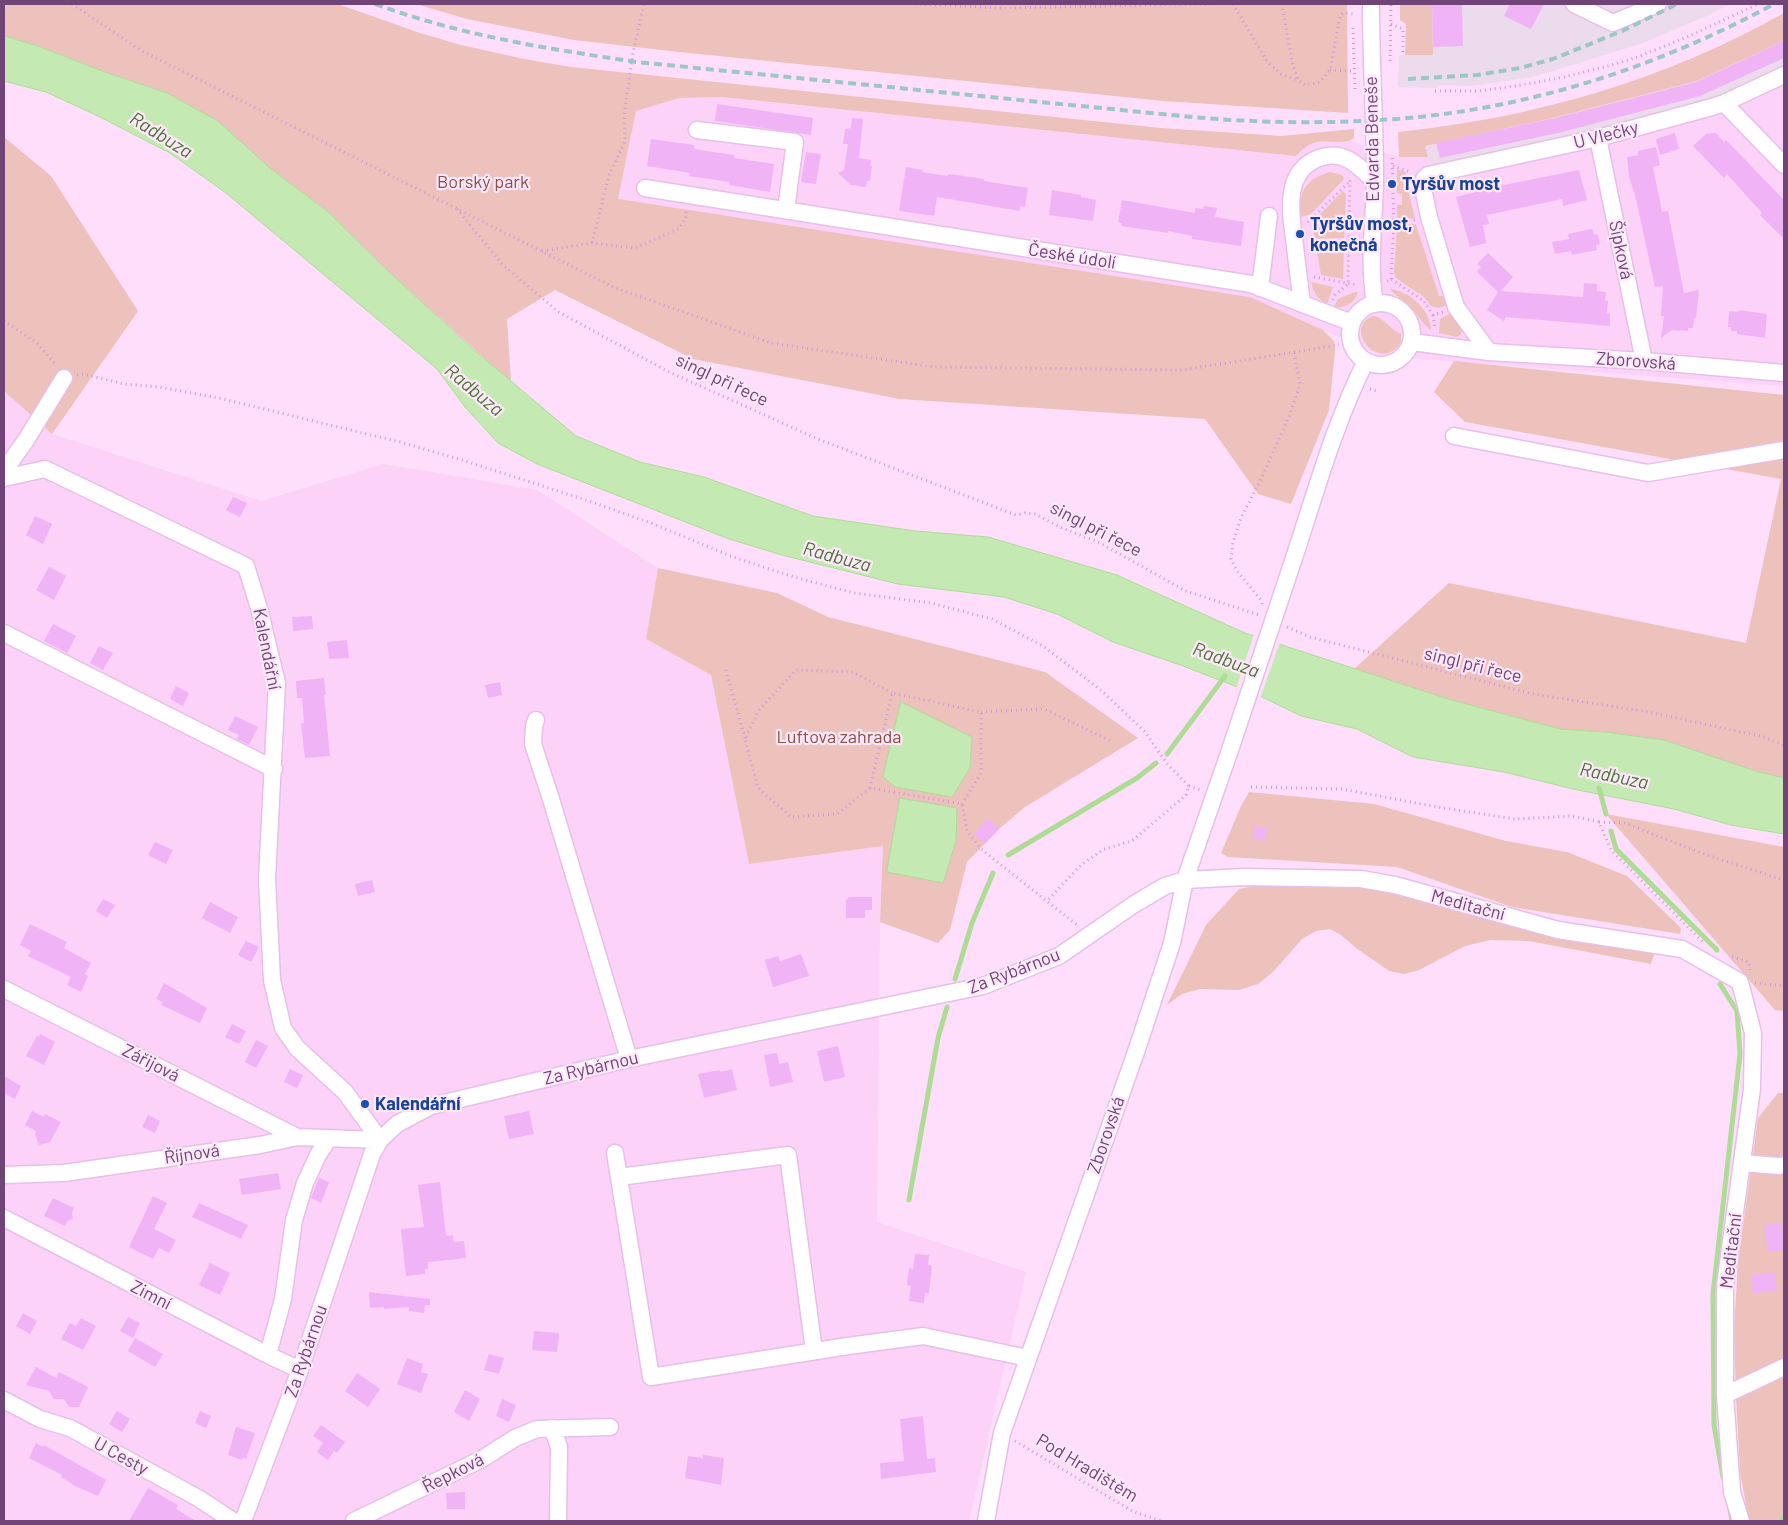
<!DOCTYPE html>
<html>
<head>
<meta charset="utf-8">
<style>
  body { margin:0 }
  #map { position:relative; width:1788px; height:1525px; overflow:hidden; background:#fedefa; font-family:Barlow,sans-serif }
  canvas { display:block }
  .frame { position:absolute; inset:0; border:5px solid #704477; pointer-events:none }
</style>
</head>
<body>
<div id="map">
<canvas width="1788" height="1525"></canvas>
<div class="frame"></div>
</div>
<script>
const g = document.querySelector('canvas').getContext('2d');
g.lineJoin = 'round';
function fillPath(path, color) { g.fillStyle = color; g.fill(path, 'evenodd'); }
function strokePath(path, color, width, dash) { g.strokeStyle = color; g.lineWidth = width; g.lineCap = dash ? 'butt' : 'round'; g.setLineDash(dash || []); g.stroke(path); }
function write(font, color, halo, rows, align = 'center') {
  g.font = font + ' Barlow,sans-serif'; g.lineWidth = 4.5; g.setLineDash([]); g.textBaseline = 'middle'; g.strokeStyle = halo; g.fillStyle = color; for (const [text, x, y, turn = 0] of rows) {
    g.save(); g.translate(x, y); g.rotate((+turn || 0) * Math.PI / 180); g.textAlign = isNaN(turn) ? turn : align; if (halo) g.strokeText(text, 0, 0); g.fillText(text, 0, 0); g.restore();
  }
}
fillPath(new Path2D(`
  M1784,75v311l-403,-30 -131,-59 -632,-97 18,-89 43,-13 43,-1 574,59 8,-8 13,-6 32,-1 50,16h29l6,16z
  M4,391l48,43 209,67 122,-37 154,26 121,78 -12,71 65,36 38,189 134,-18 -3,76 -3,300 149,50 -57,249h-965z`), '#fcd2f8');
fillPath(new Path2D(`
  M1432,4h298l-21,11 -69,29 -107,33 -60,9 -35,-1v3l-40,-1 1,-32h34z
  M1784,41v34l-60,28 -290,70 -6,-16 -3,-11 128,-28 144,-37z`), '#ecdbec');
fillPath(new Path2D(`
  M4,4h334l82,29 41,12 63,14 47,8 590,61 121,8 72,-7v9c-9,7 -26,2 -37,4 -9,2 -15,8 -21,14l-574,-59 -43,1 -43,13 -18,88 632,98 73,33 11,11 1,10 -6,59 -38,94 -33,-10 -53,-75 -305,-20 -207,-40 -138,-69 -48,29 4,63 -122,-110 -62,-61 -160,-118 -65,-22 -64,-25 -34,-10z
  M416,4h931l1,109 -184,-12 -485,-49 -105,-12 -107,-21z
  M1400,4h32l1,51h-28l1,-31 -6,-4z
  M1784,13v28l-87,40 -144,37 -128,28 3,11h-29l-1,-25c136,-14 267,-52 386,-119z
  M4,137l47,39 87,135 -86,123 -48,-43z
  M1397,169l9,3 -1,6 10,40 -18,3v-16h5v-11l-5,-1z
  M1330,172l12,3 2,4 -33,35 -10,3c-4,-25 5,-38 29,-45z
  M1343,191l3,3 -2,44 -29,1 -3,-17z
  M1413,224l3,1 23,71h6l2,9 -9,3 -7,-2 -7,-9 -28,-19 -2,-5 3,-47z
  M1319,247h25l-1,32 -22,-4 -4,-23z
  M1311,282l22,5 -6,17c-10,-5 -13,-11 -16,-22z
  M1390,289c19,2 41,21 41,41 -10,-7 -14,-17 -22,-25 -6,-6 -14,-9 -19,-16z
  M1355,292h3c-3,11 -12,16 -24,15l4,-8z
  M1451,313l11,17 -1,4 -4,3 -18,-4 1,-14z
  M1373,316c10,0 16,13 28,18v8c-20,33 -60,-14 -28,-26z
  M1454,361l330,34v383l-29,-7 -91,-31 -59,-8 -45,-3 -112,-30 -94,-30 95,-86 297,60 35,-164 -316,-57 -31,-30z
  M658,568l119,25 51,24 217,55 93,66 -113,69 -26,22 -32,33 -17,68 -12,13 -58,-21 3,-76 -134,18 -38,-189 -65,-36z
  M1249,792l125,12 132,37 61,11 60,24 54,52 -1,6 -168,-27 -115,-40 -169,-10 -7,-4 20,-47z
  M1606,814l178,33v164l-9,-1z
  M1276,881l62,3 78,10 119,39 120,18 -4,13 -122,-23 -39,-1 -25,6 -46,24 -15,4 -15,-3 -33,-23 -15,-13 -11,-6 -14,2 -14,8 -29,33 -15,12 -19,6 -39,-1 -18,5 -15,11 39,-80 33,-36z
  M1778,1093h6v428h-35l-9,-49 -4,-75 -2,-67 4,-68 20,-144z`), '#edc1bc');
const water = new Path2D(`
  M4,36l34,10 64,25 65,22 51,28 53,48 56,42 62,61 84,77 103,87 64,26 64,15 109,39 102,15 73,6 129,38 128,58 203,66 112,30 45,3 59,8 91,31 29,7v56l-53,-9 -57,-16 -101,-20 -69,-17 -91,-15 -56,-28 -56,-13 -43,-21 -75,-29 -70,-24 -56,-28 -53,-17 -106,-13 -116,-29 -53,-16 -192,-75 -39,-21 -33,-36 -28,-38 -211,-176 -56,-40 -70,-36 -54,-25 -42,-11z
  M901,702l71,35 -2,31 -18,29 -57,-10 -12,-10z
  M900,798l57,10 -1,33 -13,42 -56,-11z`);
fillPath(water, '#c5e9b2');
strokePath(water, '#aedc97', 1);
fillPath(new Path2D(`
  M1254,634l26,8 -20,57 -24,-10z`), '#fedefa');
strokePath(new Path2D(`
  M1167,754l58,-78
  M1599,788l7,26
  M1611,831l5,18 101,101
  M1008,855l129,-77 19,-15
  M955,979l17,-56 21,-50
  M1720,984l17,27 3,43 -27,240 1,131 9,52
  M909,1200l29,-162 9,-31
  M1730,1509l2,12
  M1782,1519l2,-1`), '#aedc97', 5);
fillPath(new Path2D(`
  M1432,4h30l1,42 -30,1z
  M1510,4h34l-13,25 -27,-13z
  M1784,41v17l-84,38 -138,36 -122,26 -4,-15 119,-25 141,-36z
  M717,104l96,14 -2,17 -96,-14z
  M852,118l11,1 -4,39 12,2 -1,6h2l-2,15h-3l-1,6 -15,-2 -13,-12 6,-3 4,-26h-5l2,-15 6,-1z
  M1675,133l4,16 -19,6 -4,-16z
  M1716,133l8,9 2,-2 58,60v39l-24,-24 2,-2 -35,-39 -3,4 -31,-32 13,-12z
  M651,139l43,6v4l40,6v3l40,6 -4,28 -41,-7 1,-3 -41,-6 1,-3 -43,-7z
  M1656,147l4,18 -7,2 9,45 6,-1 16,82 15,-3 -3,28h-2l-1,10h-5v3l-16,-1 -11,8 3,-22h-3l2,-30 -8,1 -19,-88 -7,-23 -2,-19 11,-2v-4z
  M806,152l15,2 -5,30 -15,-2z
  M906,167l17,3 -1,2 26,4v-2l9,1 27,4v2l44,7 -3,19 -5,-1v5l-83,-14 -3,19 -35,-5z
  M1579,170l8,30 -24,6 -1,-7 -75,16 2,9 -6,1 3,18 -16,4 -14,-50 48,-12z
  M1052,190l29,5v2l15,3 -3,21 -44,-6z
  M1122,200l73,13v-5l8,1 1,-3 13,2 -2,9 29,5 -3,24 -49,-7v-3l-24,-5v2l-47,-7 1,-3 -4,-1z
  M1592,229l2,6 4,-1 2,10 -4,1 1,5 -25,5 -1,-4 -16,3 -3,-12 17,-3 -1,-5z
  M1488,253l25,24 -12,14 82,6 1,-14 13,1v7l9,1 -1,9h3l-1,12 3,1v12l-104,-9 -2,4 -17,-11 11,-18 -21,-20 4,-5 -4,-3z
  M1739,310l28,4 -2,24 -28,-4v-3h-6v-4h-3l1,-16 9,1z
  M233,497l14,6 -7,14 -14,-7z
  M35,516l17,8 -9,20 -17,-9z
  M49,567l17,9 -12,24 -18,-10z
  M312,616l1,13 -20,2 -1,-14z
  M53,624l23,12 -9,17 -23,-12z
  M347,640l2,18 -20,1 -2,-17z
  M99,646l14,7 -10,17 -13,-7z
  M324,678l2,17h-2l6,61 -25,2 -4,-35h3l-2,-25h-5l-1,-17z
  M500,682l2,13 -14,3 -3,-13z
  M176,686l13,7 -6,13 -13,-7z
  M235,716l23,11 -9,18 -12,-6 2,-4 -11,-5z
  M988,818l11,11 -14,15 -11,-10z
  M1254,826l13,2 -2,13 -13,-3z
  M155,842l18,8 -7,14 -18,-9z
  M372,880l3,12 -17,4 -3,-12z
  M849,897h23v13h-7v8h-19v-17z
  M103,899l12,6 -8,13 -11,-7z
  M210,902l28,15 -8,16 -28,-15z
  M30,924l37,18 -3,6 27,15 -6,11 3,2 -7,16 -14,-7 4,-8 -43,-21 3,-5 -11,-6z
  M246,941l13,6 -8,15 -13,-7z
  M801,954l8,22 -36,11 -8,-27 13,-4 2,5z
  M164,983l43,25 -7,15 -39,-18 2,-3 -7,-3z
  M232,1024l14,7 -7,13 -14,-7z
  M40,1034l15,8 -11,23 -18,-9 11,-20 2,1z
  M256,1040l12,6 -12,22 -11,-6z
  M838,1046l7,31 -21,5 -7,-31z
  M777,1053l2,11 9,-2 5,20 -23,5 -6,-32z
  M290,1069l13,6 -6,13 -13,-6z
  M732,1069l5,21 -33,8 -6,-24 22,-4v2z
  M4,1076l17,10 -6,13 -11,-6z
  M32,1111l12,6 1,-3 16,8 -11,20 -11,3 -4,-11 1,-3 -11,-6z
  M529,1111l5,23 -25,5 -5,-23z
  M148,1115l12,6 -5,12 -13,-6z
  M278,1173l3,16 -39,6 -3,-16z
  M319,1178l10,4 -8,21 -10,-5z
  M440,1182l6,54 7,-1 1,7 10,-1 2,17 -38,4v7h-3v5l-19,2 -5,-47 23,-2 -6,-42z
  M153,1196l14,7 -13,26 22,11 -7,13 -10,-5 -6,11 -24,-12z
  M53,1198l21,10 -2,5 1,6 -6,2 -2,5 -21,-10z
  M199,1203l49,22 -7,14 -49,-22z
  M1782,1222l2,28 -16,2 -4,-27z
  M915,1254l14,1 -1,10 4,1 -3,27h-4l-1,10 -15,-2 2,-15 -4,-1 2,-17 4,1z
  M210,1263l20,10 -10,22 -21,-10z
  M1774,1272l3,18 -24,4 -2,-19z
  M369,1292l61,7v6h-5l-1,8 -15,-2v-4l-25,2v-2l-14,1z
  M23,1313l14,8 -7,13 -14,-8z
  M128,1317l12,6 -7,15 -13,-7z
  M81,1318l15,8 -13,24 -22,-11 9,-16 6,3z
  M534,1331l25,2 -2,19 -25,-2z
  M135,1338l28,16 -8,13 -27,-16z
  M489,1354l15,4 -5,16 -15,-4z
  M407,1358l16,6 -2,8 7,2 -7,19 -24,-9z
  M36,1367l20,11 3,-6 29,15 -9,20h-10l-5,-8h-10l-5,-8 -23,-6z
  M357,1373l23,16 -12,18 -23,-16z
  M465,1390l15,9 -11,22 -15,-9z
  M502,1399l14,6 -7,17 -13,-6z
  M117,1411l13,8 -8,13 -13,-8z
  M200,1411l11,5 -5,12 -11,-5z
  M923,1416l4,43 8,-1 1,14 -55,7 -1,-16 24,-2 -4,-42z
  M321,1425l24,17 -8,11 -3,-2 -6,9 -11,-8 6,-9 -10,-7z
  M236,1427l19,6 -9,26 -3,-2 -1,3 -14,-5z
  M36,1443l7,4 1,-2 62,35 -8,16 -23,-10 -14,-9 1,-2 -33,-17z
  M703,1455l21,3 -3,27 -36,-7 3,-22 15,2z
  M148,1488l30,17 -2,4 20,12h-67z
  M465,1492v17h-18l-1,-16z`), '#f0b4f6');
const minor = new Path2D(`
  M1371,4c0,59 4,119 4,178 -1,41 -7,81 0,122
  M1574,4l39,19 45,-19
  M1724,103l60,62
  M697,130l98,12 -9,68
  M1598,138l46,223
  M645,188l606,96 101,39
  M1260,288l9,-72
  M1350 334a31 31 0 1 1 62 0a31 31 0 1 1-62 0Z
  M1302,304c-2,-19 -5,-38 -7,-58 -4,-31 -13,-74 24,-88 25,-9 40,8 56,24
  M1412,342l77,10 155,9 140,12
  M1489,352l-33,-45 -27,-90 -6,-29 1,-9 4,-4 170,-37 114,-31 12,-4 60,-28
  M1454,436l194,37 136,-23
  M4,471l22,-31 38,-62
  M4,478l41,-9 201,97 13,42 18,75 -10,196 5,101 11,48 14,20 48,44 35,48
  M1293,561c22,-66 41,-137 73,-200
  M4,633l270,136
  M536,720l-2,6 -1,18 18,55 78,260
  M4,989l293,148
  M615,1153l36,224 197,-31 75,-10 105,22
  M1742,1163l37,3 5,-1
  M4,1175l60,-2 196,-28 37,-8 83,3
  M619,1177l169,-22 26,196
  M4,1218l264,137 32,15
  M268,1355l15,-56 11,-79 11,-37 13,-28 11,-17
  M1725,1395l59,-28
  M4,1400l36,19 30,9 128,70 35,23
  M552,1428l7,19 -1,74
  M243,1521l57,-151 72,-216 8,-14 17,-16 34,-18 198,-47 354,-73 76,-30 74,-51 32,-19 20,-6 60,-3 116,2 34,6 163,45 124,19 58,33 13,51 -1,56 -27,196v110l7,97 9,29
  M354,1521l128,-62 33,-21 22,-9 73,-2
  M986,1521l16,-88 135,-384 35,-106 13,-63 45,-130`);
strokePath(minor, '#e7bfe8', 19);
strokePath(new Path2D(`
  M72,4l70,47 471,236 158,56 163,24 248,3 157,-25
  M915,4l87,4 212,-4
  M1233,4l34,57 14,13 16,6
  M1282,4l10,58 6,18 7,5 15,-3 10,-12 10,-54 3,-3 10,1
  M1391,24l12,5v26
  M1353,28l2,62
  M1390,61l1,-57
  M1330,70l23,1
  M1435,91h44l49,-7 36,-7 44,-11 27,-8 52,-21 71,-33
  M1393,166l15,5
  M457,209l45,55 55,47 110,60 151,68 198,76 9,-2 10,1 27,14 36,14 88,49 73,24
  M1308,222l40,-39
  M1394,224l21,-4
  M592,243l17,-68 16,-33 -1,-27 9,-62 11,-49
  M1310,245l46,-2
  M542,251l50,-8 43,5 43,-19 8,-10v-10
  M1314,277l43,8
  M1391,279l3,-55 -2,-67
  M1387,281l4,-2 33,22 9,14 10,-3
  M1333,300l2,-5 13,-11 2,-106
  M1433,315l2,14
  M4,321l33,22 19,22
  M77,375l6,-1 41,10 35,3 60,11 181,44 59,17 130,42 62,22 82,34 61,20 60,16 77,10 61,16 51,27 59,45 43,41 23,33 21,21 -3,9 -54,46 -28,8 -23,16 -34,36
  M1370,389l9,3
  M1262,604l-1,-4 -24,-29 -6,-12 2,-17 8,-24 21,-41 26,-58 12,-34 -6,-33
  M1287,627l23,10 223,57 116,18 115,25 20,8
  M726,670l19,69
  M981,712l63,-3 67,32
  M1189,786l11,4
  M1251,787l91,2 95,18 78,12 58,-3 26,6 12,28 92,92
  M870,788l-33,26 -46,3 -33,-29 -13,-49 14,-29 37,-40 57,2 39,21
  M962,804l19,-31v-61l-89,-19 -22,95 92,16 5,27 14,18 96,76
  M1599,822l26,1 76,30 83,27
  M1732,957l17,5 1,8
  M1755,983l29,3
  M1015,1441l119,71 28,9`), '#d497db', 3, [1, 4]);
strokePath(minor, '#fff', 16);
strokePath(new Path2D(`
  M375,4c88,32 169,44 261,58l556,55c68,6 136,7 204,2 132,-10 262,-52 378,-115
  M1408,79l69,-4 43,-7 33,-9 69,-28 55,-27`), '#9dc6c8', 4, [8, 5]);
const minorBridge = new Path2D(`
  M1230,750l63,-189`);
strokePath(minorBridge, '#e7bfe8', 19, []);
strokePath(minorBridge, '#fff', 16);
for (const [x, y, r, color] of [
  [1392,184,5,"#1a4fb4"],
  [1300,234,5,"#1a4fb4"],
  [365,1104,5,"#1a4fb4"]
]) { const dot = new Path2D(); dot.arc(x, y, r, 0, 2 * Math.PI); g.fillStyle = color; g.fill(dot); strokePath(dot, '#ffe7fc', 2); }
write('18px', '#704477', '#ffe7fc', [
  ["U Vlečky",1606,135,-14],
  ["Edvarda Beneše",1372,139,-91],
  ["Šípková",1621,250,78],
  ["České údolí",1072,256,9],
  ["Zborovská",1636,361,4],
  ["singl při řece",722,380,25],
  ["singl při řece",1096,529,27],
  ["Kalendářní",267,649,79],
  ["singl při řece",1473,665,14],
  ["Meditační",1468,905,15],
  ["Za Rybárnou",1014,971,-21],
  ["Zářijová",151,1063,27],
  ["Za Rybárnou",591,1068,-13],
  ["Zborovská",1106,1135,-71],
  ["Říjnová",192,1154,-8],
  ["Meditační",1731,1251,-83],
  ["Zimní",151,1295,27],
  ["Za Rybárnou",306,1351,-71],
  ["U Cesty",121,1456,29],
  ["Pod Hradištěm",1087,1468,31],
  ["Řepková",453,1473,-27]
]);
write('18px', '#8a5040', '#ffe7fc', [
  ["Borský park",483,182],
  ["Luftova zahrada",839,737]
]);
write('bold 18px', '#164399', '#ffe7fc', [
  ["Tyršův most",1402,184],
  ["Tyršův most,",1310,224],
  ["konečná",1310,245],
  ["Kalendářní",375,1104]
], 'left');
write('italic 19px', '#4a7634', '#ffe7fc', [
  ["Radbuza",161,135,32],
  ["Radbuza",474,390,40],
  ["Radbuza",837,557,15],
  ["Radbuza",1226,660,20],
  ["Radbuza",1614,776,12]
]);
</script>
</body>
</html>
